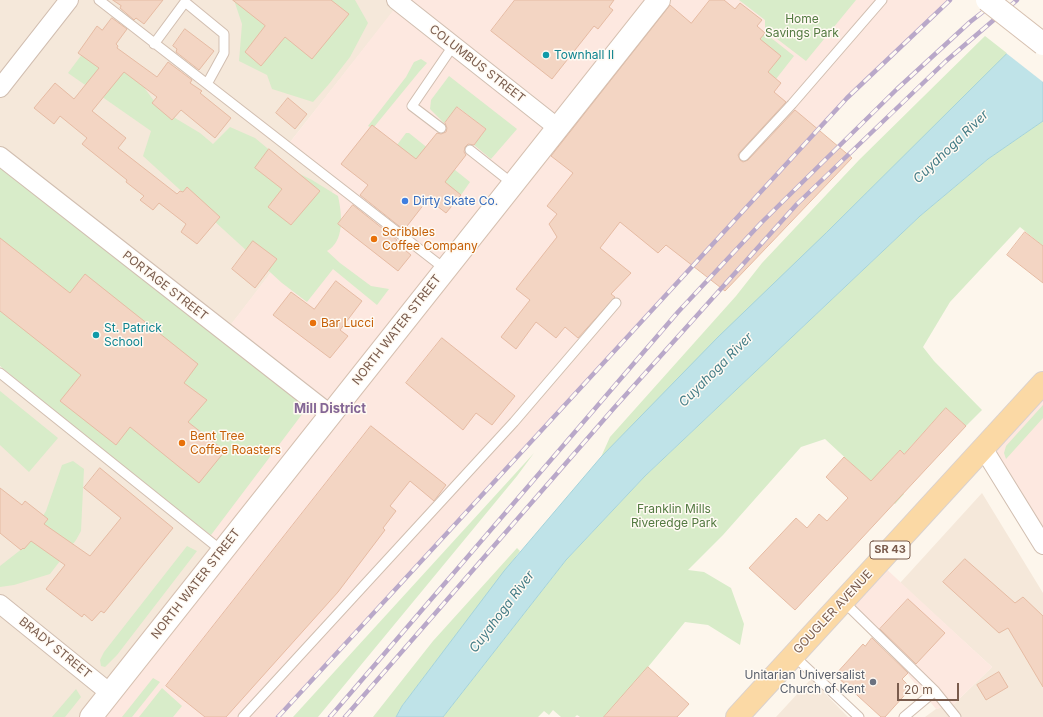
<!DOCTYPE html>
<html>
<head>
<meta charset="utf-8">
<style>
  body { margin:0 }
  #map { position:relative; width:1043px; height:717px; overflow:hidden; background:#fdf6ec; font-family:Inter,sans-serif }
  canvas { display:block }
  .scale { position:absolute; left:897px; top:683px; width:62px; height:18px; box-sizing:border-box; border:2px solid #7a5c4d; border-top:0; padding-left:5px; font-size:12px; line-height:14px; white-space:nowrap; color:#7a5c4d; -webkit-text-stroke:3px #fffaf3; paint-order:stroke }
</style>
</head>
<body>
<div id="map">
<canvas width="1043" height="717"></canvas>
<div class="scale">20 m</div>
</div>
<script>
const g = document.querySelector('canvas').getContext('2d');
g.lineJoin = 'round';
function fillPath(path, color) { g.fillStyle = color; g.fill(path, 'evenodd'); }
function strokePath(path, color, width, dash) { g.strokeStyle = color; g.lineWidth = width; g.lineCap = dash ? 'butt' : 'round'; g.setLineDash(dash || []); g.stroke(path); }
function write(font, color, halo, rows, align = 'center') {
  g.font = font + ' Inter,sans-serif'; g.lineWidth = 3; g.setLineDash([]); g.textBaseline = 'middle'; g.strokeStyle = halo; g.fillStyle = color; for (const [text, x, y, turn = 0] of rows) {
    g.save(); g.translate(x, y); g.rotate((+turn || 0) * Math.PI / 180); g.textAlign = isNaN(turn) ? turn : align; if (halo) g.strokeText(text, 0, 0); g.fillText(text, 0, 0); g.restore();
  }
}
fillPath(new Path2D(`
  M0,0h396l4,3 -113,143 50,40 -112,147 -79,-62 -146,-44z
  M0,373l222,178 -131,166h-91z
  M982,493l61,100v124h-118l11,-8 18,-5 38,-37 -92,-84z
  M811,679l37,38h-72z`), '#f5e8da');
fillPath(new Path2D(`
  M395,0h555l-103,98 -569,619h-187l131,-166 -113,-91 116,-128 112,-146 -50,-40 112,-143z
  M1043,388v148l-56,-88z
  M882,565l110,102 -38,37 -18,5 -54,-66 -39,-35z`), '#fde8e0');
fillPath(new Path2D(`
  M234,0h121l13,23 -18,34 -21,27 -16,18 -41,-13 -5,-14 -28,-14 3,-37z
  M739,0h117l-50,61 -38,-29 -3,-3v-9z
  M765,33l29,23 -18,23 -8,-7 -8,-33z
  M985,36l23,18 -407,403 9,-20 126,-141 26,-33 97,-103z
  M83,53l23,7 34,22 20,27 40,24 13,11 17,-17 25,11 41,34 16,8 26,16c4,18 7,45 -11,55l13,12 31,23 18,3 -12,16 -44,-36 -26,33 -25,-19 -139,-127 8,-25 -83,-58z
  M421,59l6,4 -8,9 -45,55 -2,-2 -2,2 -2,-1 38,-49 8,-15z
  M449,76l68,53 -26,30 -17,-14 12,-16 -28,-22 -14,16 -14,-14 1,-9z
  M1043,121v125l-23,-19 -70,75 -27,45 11,14 48,49 -16,16 -20,-18 -42,46 -5,-3 -15,16v8l20,19 -9,10 -70,-65 -24,8 -78,88 -35,35 16,2 27,16 13,36 -4,21 -32,-20 -23,-3 -37,45 -44,50h-24l-3,-2 -2,2h-14l-8,-7 -4,5 -5,-4 -6,6h-95l123,-157 79,-84 275,-260 68,-57z
  M406,133h3l61,49 -9,13 -64,-50z
  M0,165l165,131 128,100 13,13 -95,126 -48,-35 -163,-134z
  M0,391l58,47 -29,34 -29,-27z
  M1043,405v13l-37,41 -2,-6 2,-7z
  M534,453l-17,23 -199,241h-25z
  M73,461l11,8 -3,62 -5,9 -26,34 -36,11 -14,2v-21l23,-18 23,-37 16,-46z
  M187,546l10,5 -80,104 -12,12 -4,-1 -1,-6 4,-8z
  M517,548l3,3 -118,155 -6,11h-23l60,-76z
  M153,678l7,4 -28,35h-10z
  M162,688l20,18 -9,11h-34z
  M76,689l5,8 -16,20h-13z`), '#d8ecc9');
const water = new Path2D(`
  M1043,18v103l-55,38 -68,57 -275,260 -79,84 -123,157h-47l6,-11 102,-135 97,-114 117,-120 108,-104z`);
fillPath(water, '#bfe3e8');
strokePath(water, '#a5d3da', 1);
fillPath(new Path2D(`
  M1043,16v66l-37,-29z`), '#fdf6ec');
const building = new Path2D(`
  M113,0h50l-19,24 -8,-6 -2,2 -14,-12 1,-2z
  M233,0h98l18,14 -37,45 -27,-22 -24,29 -16,-14 20,-26z
  M515,0h99l-5,7 4,3 -15,19 -4,-3 -42,53 -61,-48z
  M710,0h14l11,9 5,-6 22,17 -5,6 8,7 -5,6 21,17 -13,16 13,11 -7,9 12,10 -46,50 -2,3 2,5 3,2 5,-2 47,-50 57,48 -127,133 -59,-46 -8,8 -38,-31 -20,26 31,25 -20,21 4,3 -37,41 -13,-11 -9,11 -20,-16 -20,27 -15,-12 29,-37 -14,-11 41,-52 -8,-13 8,-10 -10,-8 26,-33 -22,-17 119,-151 21,18z
  M112,18l15,11 -11,15 2,2 -1,2 40,29 11,-15 24,18 -2,3 12,8 -2,2 31,25 -16,20 -34,-28 -9,10 -20,-17 5,-6 -33,-25 -32,39 34,27 -8,10 59,46 3,-3 3,1 4,-5 33,30 -23,27 -16,-12 5,-8 -27,-21 -6,7 -13,-10 4,-4 -18,-14 1,-2 -45,-36 5,-6 -27,-22 -6,8 -20,-16 21,-25 19,16 25,-31 -21,-15 19,-27 5,4z
  M185,29l29,22 -15,19 -23,-18 1,-3 -4,-3z
  M288,98l19,16 -12,15 -19,-16z
  M457,107l29,22 -12,16 -6,-1 -3,3 -1,5 2,3 -21,27 16,13 -15,18 -18,-14 -24,31 -44,-35 8,-10 -27,-21 31,-39 44,34 21,-26 4,1 5,-2 1,-4 -2,-5z
  M269,149l51,42 -29,34 -23,-18 14,-18 -27,-21z
  M353,205l44,35 -2,2 16,13 -13,16 -60,-47z
  M1025,232l18,14v37l-36,-28z
  M0,238l70,55 15,-19 113,90 -14,19 23,17 -19,22 37,29 -26,32 -69,-56 -14,18 -56,-44 21,-26 -81,-64z
  M253,241l24,18 -22,29 -23,-19z
  M336,281l26,20 -22,29 8,6 -18,22 -57,-43 18,-23 23,17z
  M442,338l73,58 -23,29 -16,-12 -13,17 -57,-47z
  M946,408l20,18 -171,184 -46,-42 47,-50 11,10 12,-14 8,7 21,-23 -22,-21 18,-20 27,24 29,-31 4,4z
  M371,426l75,59 -12,16 -24,-20 -20,25 6,5 -13,17 2,2 -47,62 -112,125h-21l-39,-31z
  M100,468l73,60 -69,85 -3,-2 -9,10 -8,-7 -2,3 -36,-28 19,-24 -34,-24 -7,8 -1,-1 -2,2 -21,-17v-45l22,17 3,-4 23,18 -4,5 46,32 31,-38 -37,-30z
  M965,559l50,44 8,-6 20,19v71l-35,-59 -9,5 -56,-51z
  M908,599l37,34 -29,31 -36,-35z
  M872,638l36,35 -6,6 9,9 -26,29h-4l-46,-42 28,-31 2,2z
  M648,667l41,37 -12,13h-73z
  M999,672l9,15 -22,13 -9,-15z`);
fillPath(building, '#f3d5c3');
strokePath(building, '#e6bba3', 1);
const service = new Path2D(`
  M99,0l346,269
  M154,44l31,-42 39,32v19l-17,31
  M441,128l-29,-22 41,-60
  M470,150l43,34
  M744,156l48,-52 90,-104
  M0,373l222,178
  M843,601l92,90 21,26
  M793,655l66,62
  M243,717l271,-295 102,-119
  M904,717l31,-26`);
const minor = new Path2D(`
  M396,0l162,128
  M0,88l69,-88
  M0,156l331,259
  M983,448l60,97
  M0,604l110,89`);
const secondary = new Path2D(`
  M91,717l568,-717`);
const primary = new Path2D(`
  M737,717l306,-334`);
strokePath(service, '#d1beb0', 11);
strokePath(minor, '#d1beb0', 20);
strokePath(secondary, '#d6c0b0', 24);
strokePath(primary, '#dad1cd', 24);
strokePath(service, '#fff', 9);
strokePath(minor, '#fff', 18);
strokePath(secondary, '#fff', 22);
strokePath(primary, '#fbd9a5', 22);
const rail = new Path2D(`
  M278,717l569,-619 103,-98
  M330,717l348,-405 83,-89 136,-134 73,-67 28,-22
  M345,717l269,-309 183,-204 149,-143 71,-61`);
strokePath(rail, '#b9a8c9', 4.5);
strokePath(rail, '#fffaf3', 3, [9]);
const secondaryBridge = new Path2D(`
  M987,0l56,44`);
strokePath(secondaryBridge, '#d6c0b0', 24, []);
strokePath(secondaryBridge, '#fff', 22);
for (const [x, y, r, color] of [
  [546,55,4,"#0f9aa8"],
  [405,201,4,"#3f7fe0"],
  [374,239,4,"#e8710a"],
  [313,323,4,"#e8710a"],
  [96,335,4,"#0f9aa8"],
  [182,443,4,"#e8710a"],
  [873,682,4,"#6b7280"]
]) { const dot = new Path2D(); dot.arc(x, y, r, 0, 2 * Math.PI); g.fillStyle = color; g.fill(dot); strokePath(dot, '#fffaf3', 1.5); }
for (const [x, y, w] of [
  [890,550,40]
]) { const box = new Path2D(); box.roundRect(x - w / 2, y - 9, w, 18, 3); g.fillStyle = '#fffaf3'; g.fill(box); strokePath(box, '#7a5c4d', 1); }
write('bold 11px', '#7a5c4d', null, [
  ["SR 43",890,550]
]);
write('12px', '#537a41', '#fffaf3', [
  ["Home",802,19],
  ["Savings Park",802,33],
  ["Franklin Mills",674,509],
  ["Riveredge Park",674,523]
]);
write('12px', '#0d838f', '#fffaf3', [
  ["Townhall II",554,55],
  ["St. Patrick",104,328],
  ["School",104,342]
], 'left');
write('12px', '#7a5c4d', '#fffaf3', [
  ["COLUMBUS STREET",477,64,38],
  ["PORTAGE STREET",165,286,38],
  ["NORTH WATER STREET",397,330,-52],
  ["NORTH WATER STREET",196,584,-52],
  ["GOUGLER AVENUE",833,612,-47],
  ["BRADY STREET",55,648,39]
]);
write('12px', '#366cbe', '#fffaf3', [
  ["Dirty Skate Co.",413,201]
], 'left');
write('12px', '#c56008', '#fffaf3', [
  ["Scribbles",382,232],
  ["Coffee Company",382,246],
  ["Bar Lucci",321,323],
  ["Bent Tree",190,436],
  ["Coffee Roasters",190,450]
], 'left');
write('12px', '#5b616d', '#fffaf3', [
  ["Unitarian Universalist",865,675],
  ["Church of Kent",865,689]
], 'right');
write('italic 13px', '#437c86', '#fffaf3', [
  ["Cuyahoga River",951,147,-44],
  ["Cuyahoga River",716,370,-45],
  ["Cuyahoga River",502,612,-53]
]);
write('bold 13px', '#846695', '#fffaf3', [
  ["Mill District",330,409]
]);
</script>
</body>
</html>
